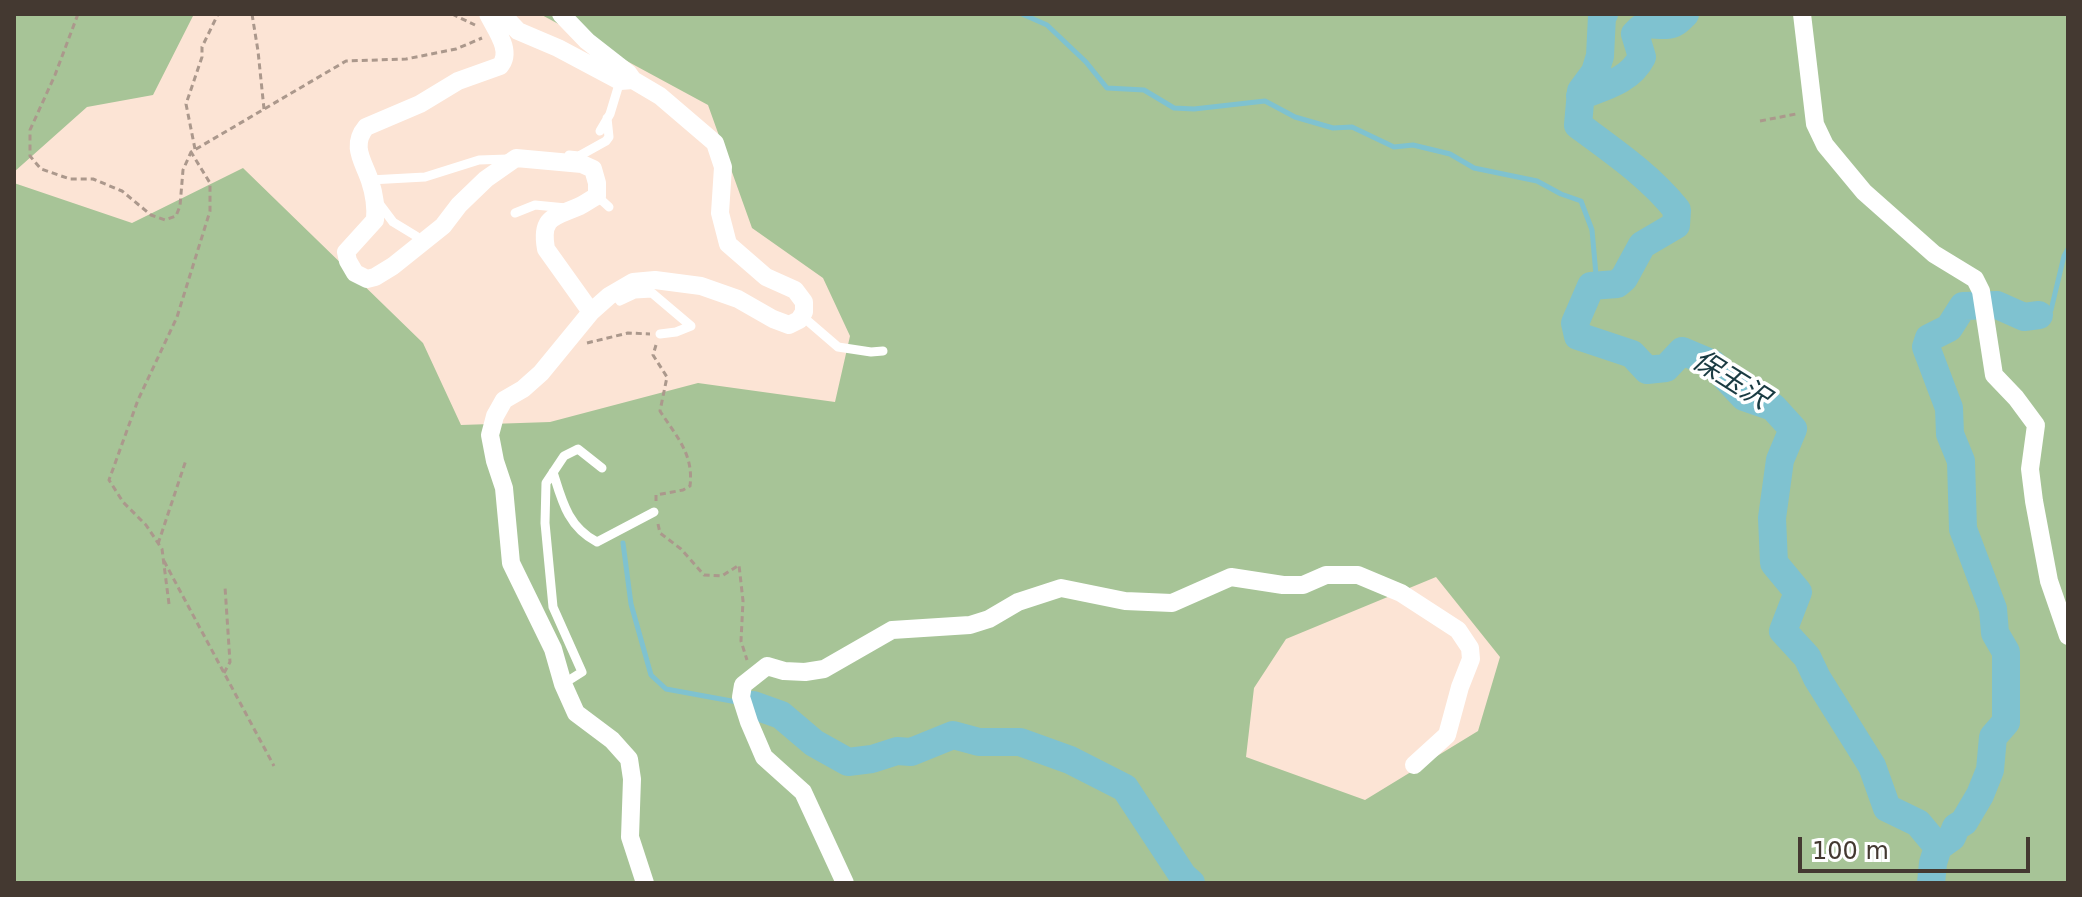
<!DOCTYPE html>
<html>
<head>
<meta charset="utf-8">
<style>
  body { margin:0 }
  #map { position:relative; width:2082px; height:897px; overflow:hidden; background:#fce4d5; font-family:"DejaVu Sans",sans-serif }
  canvas { display:block }
  .frame { position:absolute; inset:0; border:16px solid #443931; pointer-events:none }
  .scale { position:absolute; left:1798px; top:837px; width:232px; height:36px; box-sizing:border-box; border:4px solid #443931; border-top:0; padding-left:10px; font-size:24px; line-height:28px; white-space:nowrap; color:#443931; -webkit-text-stroke:6px #fff; paint-order:stroke }
</style>
</head>
<body>
<div id="map">
<canvas width="2082" height="897"></canvas>
<div class="frame"></div>
<div class="scale">100 m</div>
</div>
<script>
const g = document.querySelector('canvas').getContext('2d');
g.lineJoin = 'round';
function fillPath(path, color) { g.fillStyle = color; g.fill(path, 'evenodd'); }
function strokePath(path, color, width, dash) { g.strokeStyle = color; g.lineWidth = width; g.lineCap = dash ? 'butt' : 'round'; g.setLineDash(dash || []); g.stroke(path); }
function write(font, color, halo, rows, align = 'center') {
  g.font = font + ' "DejaVu Sans","Noto Sans JP",sans-serif'; g.lineWidth = 7; g.setLineDash([]); g.textBaseline = 'middle'; g.strokeStyle = halo; g.fillStyle = color; for (const [text, x, y, turn = 0] of rows) {
    g.save(); g.translate(x, y); g.rotate((+turn || 0) * Math.PI / 180); g.textAlign = isNaN(turn) ? turn : align; if (halo) g.strokeText(text, 0, 0); g.fillText(text, 0, 0); g.restore();
  }
}
fillPath(new Path2D(`
  M14,14h180l-41,81 -66,12 -73,65z
  M540,14h1528v869h-2054v-700l118,40 111,-55 180,175 38,82 89,-3 148,-39 137,19 15,-66 -27,-58 -71,-50 -44,-123zM1436,577l64,80 -22,74 -113,69 -119,-43 8,-69 32,-49z`), '#a7c497');
strokePath(new Path2D(`
  M1022,14l25,11 39,37 21,26 37,2 30,18 20,1 71,-8 30,16 38,11 19,-1 42,20 19,-2 37,9 24,14 63,13 24,13 20,7 11,29 5,56
  M2039,315l12,-5 13,-54 4,-7
  M623,543l8,61 20,71 15,14 71,13`), '#7fc2d0', 5);
strokePath(new Path2D(`
  M1604,14l-2,2 -2,40 -5,16 -14,19 -3,34c35,26 72,51 99,85l-1,15 -34,20 -18,33 -7,6 -26,2 -16,37 3,13 54,18 15,16 19,-2 16,-17 31,13 31,33 29,10 20,22 -13,31 -8,58 2,45 24,29 -15,39 24,26 10,21 55,88 15,42 31,15 20,24 -5,16 -2,20
  M1580,96c23,-9 50,-15 62,-39l-7,-23c13,-14 17,-8 32,-9 8,0 13,-6 18,-11
  M753,705l28,10 33,28 34,19 24,-3 25,-8 14,1 42,-17 26,7h41l50,18 55,28 58,88 8,7
  M1938,847l14,-10 4,-10 8,-5 16,-27 10,-25 3,-33 13,-15v-70l-11,-19 -2,-24 -30,-80 -2,-68 -11,-27 -1,-26 -23,-61 3,-9 20,-10 14,-22 34,-1 27,12 15,-2`), '#7fc2d0', 28);
strokePath(new Path2D(`
  M78,14l-23,61 -25,55v26l11,13 29,10h23l29,12 29,24 14,5 11,-4 4,-10 3,-36 8,-18 155,-91 60,-2 50,-10 26,-11
  M252,14l6,37 6,58
  M452,14l23,11
  M1760,121l36,-7
  M195,149l-9,-45 16,-47v-10l16,-33
  M587,343l41,-10 22,1
  M656,501v-6l27,-5 7,-4c4,-32 -14,-50 -30,-75l7,-34 -14,-22 3,-10
  M658,524l2,9 21,16 23,26 18,1 17,-11 4,36 -2,40 6,19
  M158,544l28,-84
  M164,561l110,205
  M169,604l-7,-55 -16,-24 -23,-23 -14,-22 29,-80 39,-83 33,-106v-28l-19,-31
  M224,673l6,-11 -5,-75`), '#ab988c', 3, [6, 4]);
strokePath(new Path2D(`
  M600,131l10,-17 10,-33
  M569,155l10,1 27,-15 3,-4 -2,-19
  M370,180l55,-3 54,-17 29,-1
  M597,196l12,11
  M378,202l15,20 23,14 4,8
  M515,213l20,-8 31,3
  M615,293l5,8 15,-7 17,-1 39,33 -15,6 -16,2
  M802,316l36,31 33,5 12,-1
  M553,472c9,29 15,55 44,70l57,-30
  M563,684l19,-12 -29,-65 -8,-84 1,-40 18,-27 14,-7 24,19`), '#fff', 9);
strokePath(new Path2D(`
  M488,14c7,15 25,37 12,52l-42,15 -38,23 -54,23c-16,19 -2,35 4,54 4,12 6,27 5,39l-29,32 2,9 7,12 12,6 8,-2 18,-11 50,-40 16,-21 27,-26 30,-21 66,6 11,5 4,14v13c-6,3 -11,7 -17,10 -25,11 -40,10 -34,43l45,63
  M502,14l16,17 40,17 62,33 13,-1
  M561,14l26,27 41,32 5,7 27,16 55,47 8,24 -3,46 8,31 38,33 29,13 9,12v10l-5,8 -10,5 -16,-6 -35,-20 -37,-13 -46,-6 -22,2 -24,14 -18,16 -50,61 -18,16 -19,11 -9,16 -5,19 5,26 9,27 7,75 42,86 10,35 13,29 36,27 17,19 3,20 -2,58 15,46
  M1802,14l13,110 10,21 39,47 70,62 41,25 6,12 13,84 22,23 20,27 -6,44 4,32 15,80 19,55
  M845,883l-42,-91 -39,-35 -15,-35 -8,-25 2,-12 24,-19 17,5 21,1 19,-3 68,-39 78,-5 19,-6 29,-17 43,-14 64,13 47,2 59,-26 52,8h20l23,-10h32l43,18 57,37 12,18 1,11 -11,28 -13,48 -33,30`), '#fff', 18);
write('italic 28px', '#1a3b42', '#fff', [
  ["保玉沢",1730,381,32]
]);
</script>
</body>
</html>
